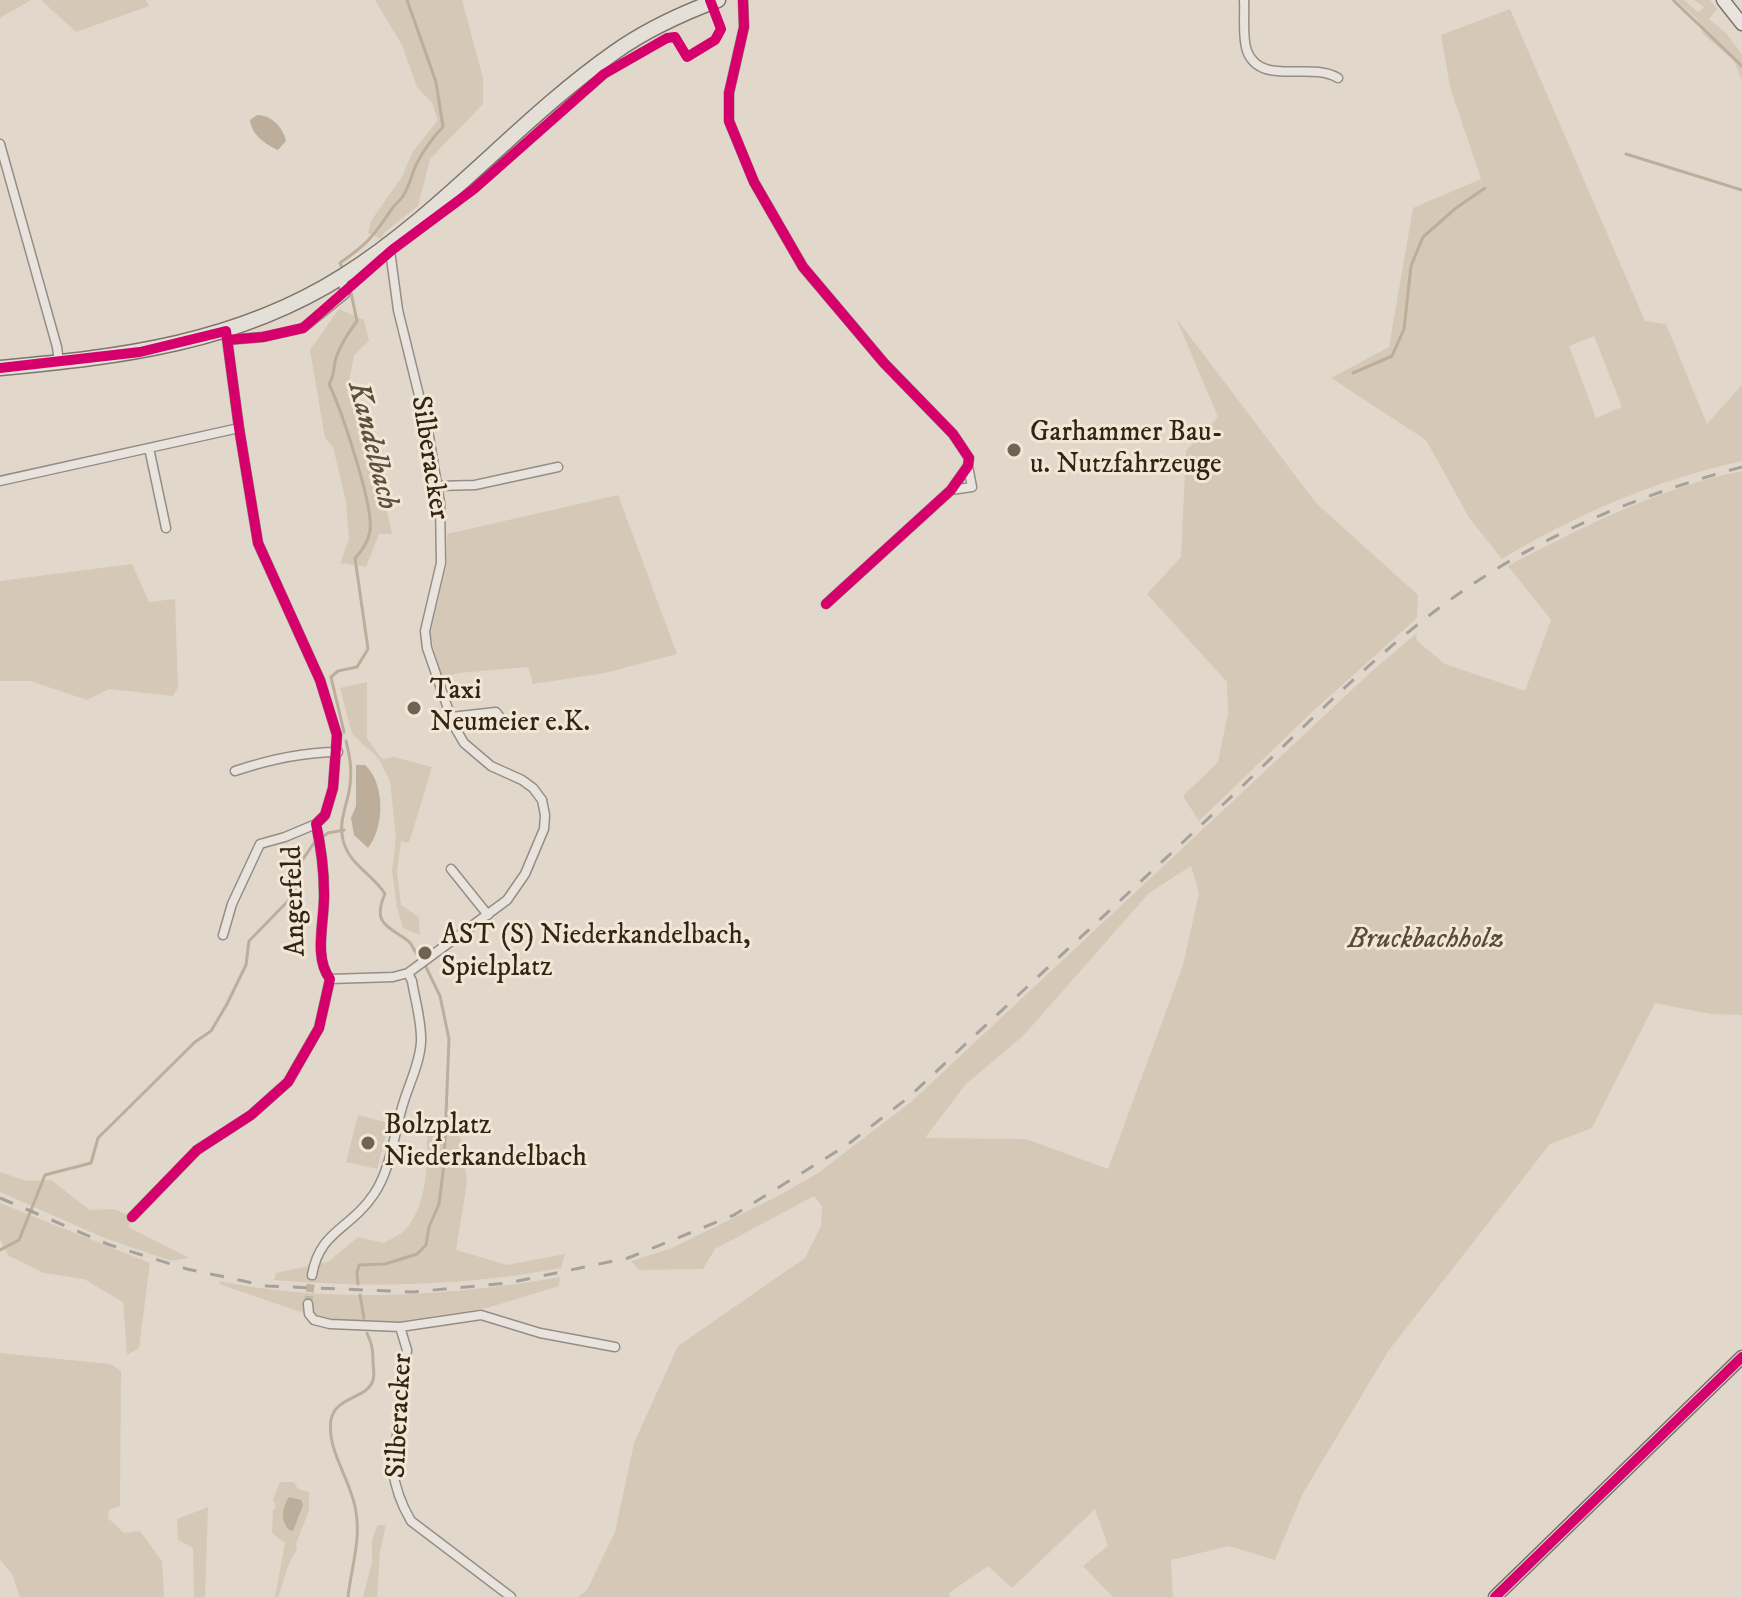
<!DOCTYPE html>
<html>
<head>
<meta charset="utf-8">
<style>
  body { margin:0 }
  canvas { display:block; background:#e1d8cb }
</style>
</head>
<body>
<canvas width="1742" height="1597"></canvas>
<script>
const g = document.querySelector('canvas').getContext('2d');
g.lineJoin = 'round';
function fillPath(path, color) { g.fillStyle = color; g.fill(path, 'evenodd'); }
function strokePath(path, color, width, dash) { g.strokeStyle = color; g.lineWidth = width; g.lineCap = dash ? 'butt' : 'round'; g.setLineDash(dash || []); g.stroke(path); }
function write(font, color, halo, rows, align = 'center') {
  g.font = font + ' "IM FELL DW Pica",serif'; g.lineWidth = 6; g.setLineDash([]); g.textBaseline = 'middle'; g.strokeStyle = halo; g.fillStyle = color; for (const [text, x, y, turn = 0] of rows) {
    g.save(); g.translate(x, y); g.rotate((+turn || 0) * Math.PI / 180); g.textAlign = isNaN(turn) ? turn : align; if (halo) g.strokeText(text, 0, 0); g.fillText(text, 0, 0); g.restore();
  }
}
fillPath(new Path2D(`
  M0,0h31l-31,18z
  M41,0h105l3,6 -73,26z
  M375,0h87l21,78v26l-53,55 -12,47 -33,26 -4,7 -13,-6 3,-12 32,-46 9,-22 26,-33 -6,-17 -15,-16 -15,-42z
  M1676,0h8l14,12 6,-5 -10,-7h16l7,9 -8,10 17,14 16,21v27l-8,-20 -31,-27 -5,-14z
  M1510,9l135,312 21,3 41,100 35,-39v76c-85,19 -166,53 -240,98l-32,-40 -44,-79 -95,-62 58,-31 24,-139 68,-29 -31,-92 -9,-52zM1594,336l28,71 -26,11 -27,-72z
  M339,309l25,11 5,21 -15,14 -7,39 17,14 28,126h-13l-13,33 -26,-4 9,-24 -3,-37 -13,-55 -8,-9 -15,-88z
  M1176,318l140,185 102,92 -1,23 -105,94 -113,109 -16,-25 35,-34 10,-49 -1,-31 -80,-88 34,-37 5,-106 32,-34z
  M1742,471v544l-31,-1 -56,-11 -63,125 -42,16 -161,206 -87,145 -27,65 -46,-14 -58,14 2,37h-60l-30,-31 25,-20 -13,-37 -83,79 -24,-22 -39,27 1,4h-372l9,-7 28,-58 19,-89 44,-97 127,-88 16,-32 1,-20 -8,-10 -99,53 -12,20 -64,1 -8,-9 39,-12 108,-53 40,-23 93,-71 460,-430 46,-39 -1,7 29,24 80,27 26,-71 -43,-54c72,-38 153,-79 234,-95zM1191,866l8,27 -16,72 -75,204 -82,-30 -101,-1 40,-53 59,-50 125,-142z
  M618,495l59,159 -72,19 -72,11 -5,-17 -69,6 -18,5 -11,-45 17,-69v-30z
  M132,564l17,38 26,-3 3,88 -5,9 -64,-7 -22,11 -57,-19h-30v-100z
  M367,682v56l15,21 12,-2 38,10 -23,76 -8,-2 -4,31 4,33 18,12 1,18 -17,-7 -6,-20 -5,-38 4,-32 -6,-57 -11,-22 -27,-25 -12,-46z
  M358,1115l31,8 -12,46 -31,-7z
  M440,1124l21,14 6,45 -11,67 51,15 58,-11 -4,14c-95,18 -190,20 -287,12l2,-7 52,-11 30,-25 26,6c6,-4 17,-8 22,-14 23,-27 21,-69 21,-102z
  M0,1172l27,9 24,-1 39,30 25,-1 17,8 -4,10 61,31 -18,3 -69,-24 -102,-45z
  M0,1203l150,60 -11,85 -12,7 -4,-53 -39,-23 -40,-6 -35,-17 -9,-16z
  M560,1277l-1,9 -72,22 -107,16 -59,-5 -102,-35 1,-3c112,23 228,15 340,-4z
  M0,1353l110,11 11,7 -1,135 -11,4 -1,8 16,15 16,-2 22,30 2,36h-144l-8,-23 -12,-14z
  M280,1482h14l4,7 11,3v18l-13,34 1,6c-10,13 -13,31 -19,47h-3l10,-54 -13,-10 1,-23 3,-3 -3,-8z
  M208,1507l-3,90h-11l-1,-49 -15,-8 -1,-21z
  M378,1525h8l-6,27 -3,45h-14l9,-35v-23z`), '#d5c8b6');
fillPath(new Path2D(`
  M257,115c14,0 26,12 29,26l-8,9c-12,-5 -27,-16 -28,-30z
  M356,765h9c20,18 20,62 3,83l-14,-13 -3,-17 5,-12z
  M289,1497l12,3 2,5 -10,26 -4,-1c-9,-10 -7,-22 0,-33z`), '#bcae9b');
strokePath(new Path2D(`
  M1673,0l69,66
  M1626,154l116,36
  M342,268l-2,-5c27,-19 33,-26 51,-53 3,-5 9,-9 12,-14 6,-9 8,-19 12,-29 6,-13 18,-30 28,-40l-7,-45 -29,-82
  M1353,373l39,-17 12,-27 7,-63 12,-29 33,-29 29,-20
  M344,732l-13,-55 7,-6 19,-4 11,-18 -13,-91c8,-8 13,-16 15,-27 4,-25 -29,-122 -41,-147 6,-9 4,-16 7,-26 4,-13 13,-26 21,-37l-6,-28
  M346,741c4,16 6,28 4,44 -2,19 -12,35 -7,55 6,25 30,34 42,54 -13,29 2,32 22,46 5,3 7,11 11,16
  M0,1250l19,-10 26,-65 46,-12 7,-25 97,-96 16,-11 16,-27 19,-39 3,-24 39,-40 10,-17 5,-25 11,-16 14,-10 16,-3
  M358,1284l-1,-11 2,-8 26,-1 32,-10 9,-9 3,-18 10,-23 5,-40 5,-125 -9,-43 -15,-31
  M360,1295l4,23
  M348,1597c3,-28 13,-57 8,-85 -4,-31 -30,-62 -25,-92 4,-24 37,-21 42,-40 2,-6 0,-12 0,-18 0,-12 -1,-18 -6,-29`), '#bcae9b', 3);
strokePath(new Path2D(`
  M308,1304l4,-29`), '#beb4a6', 8, [8, 4]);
const street = new Path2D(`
  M743,0l1,27 -15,66v28l25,61 49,85 81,96 69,71 16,24 -1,8 -17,24 -125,114
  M1244,0c1,15 -2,37 3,51 14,36 63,10 91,27
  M0,144l57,203 2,15
  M227,340l36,-3 40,-9 42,-34 -3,-17
  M149,448l17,80
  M0,481l239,-53
  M437,486l38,-1 83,-18
  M951,490l21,-3 -4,-21
  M451,717l45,-5 6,8
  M235,771c33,-11 67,-19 103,-19
  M451,869l37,46
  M223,935l9,-31 28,-60 25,-7 31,-13
  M330,979l63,-2 15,-4 99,-73 18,-26 19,-45 1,-14 -3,-15 -9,-12 -11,-8 -31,-14 -27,-23 -10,-17 -27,-78 -2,-17 16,-68 -1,-60 -11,-67 -31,-126 -9,-67
  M132,1217l65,-67 54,-35 37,-33 31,-54 11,-49c-17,-22 -5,-59 -6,-86 0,-24 -3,-46 -8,-69l9,-9 8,-27 4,-53 -17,-55 -62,-137 -19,-115 -13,-97
  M312,1275c8,-45 38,-45 62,-81 18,-27 20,-63 30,-93 6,-19 16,-39 17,-59 1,-20 -6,-42 -9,-61l-4,-8
  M308,1304l1,10 5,6 16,4 70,3 81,-12 59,18 75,14
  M400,1327l7,23 -14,119c2,20 8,35 18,52l100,76`);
const secondary = new Path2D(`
  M1723,0l19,24
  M1495,1597l247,-240`);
const primary = new Path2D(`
  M0,368c121,-11 237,-25 343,-92 100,-63 176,-157 272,-224 31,-22 68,-39 103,-52`);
strokePath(street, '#958e85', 11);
strokePath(secondary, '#7c756c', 15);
strokePath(primary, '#7c756c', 17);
strokePath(street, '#e8e3dc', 8);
strokePath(secondary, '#e8e3dc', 12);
strokePath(primary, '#e4dfd7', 14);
strokePath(new Path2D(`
  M0,1198l110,47 77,24 80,17 146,6 95,-9 120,-25 106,-43 113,-70 62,-48c101,-95 204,-189 305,-284 79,-74 155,-156 243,-218 86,-61 184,-101 285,-128`), '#a6a29b', 3, [14, 14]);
strokePath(new Path2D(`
  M743,0l1,27 -15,66v28l25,61 49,85 81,96 69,71 16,24 -1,8 -17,24 -125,114
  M227,340l36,-3 40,-9 89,-78 82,-61 130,-115 63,-36 8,-1 12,20 28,-17 6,-11 -11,-29
  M0,368l140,-16 86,-21 13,97 19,115 62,137 17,55 -4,53 -8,27 -9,9c5,23 8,45 8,69 1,27 -11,64 6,86l-11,49 -31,54 -37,33 -54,35 -65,67
  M1495,1597l247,-240`), '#d6006c', 10);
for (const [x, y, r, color] of [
  [1014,450,8,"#716354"],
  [414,708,8,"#716354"],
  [425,953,8,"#716354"],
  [368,1143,8,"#716354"]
]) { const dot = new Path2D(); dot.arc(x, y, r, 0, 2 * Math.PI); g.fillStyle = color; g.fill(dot); strokePath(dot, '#f1e7d7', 3); }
write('28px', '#342414', '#f1e7d7', [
  ["Garhammer Bau-",1030,434],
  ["u. Nutzfahrzeuge",1030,466],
  ["Taxi",430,692],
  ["Neumeier e.K.",430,724],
  ["AST (S) Niederkandelbach,",441,937],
  ["Spielplatz",441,969],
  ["Bolzplatz",384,1127],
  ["Niederkandelbach",384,1159]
], 'left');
write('28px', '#342414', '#f1e7d7', [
  ["Silberacker",428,458,81],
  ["Angerfeld",296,901,-92],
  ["Silberacker",401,1416,-87]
]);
write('italic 28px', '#5a4a38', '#f1e7d7', [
  ["Bruckbachholz",1426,941]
]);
write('italic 30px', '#5e4e3c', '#f1e7d7', [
  ["Kandelbach",371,446,76]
]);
</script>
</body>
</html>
